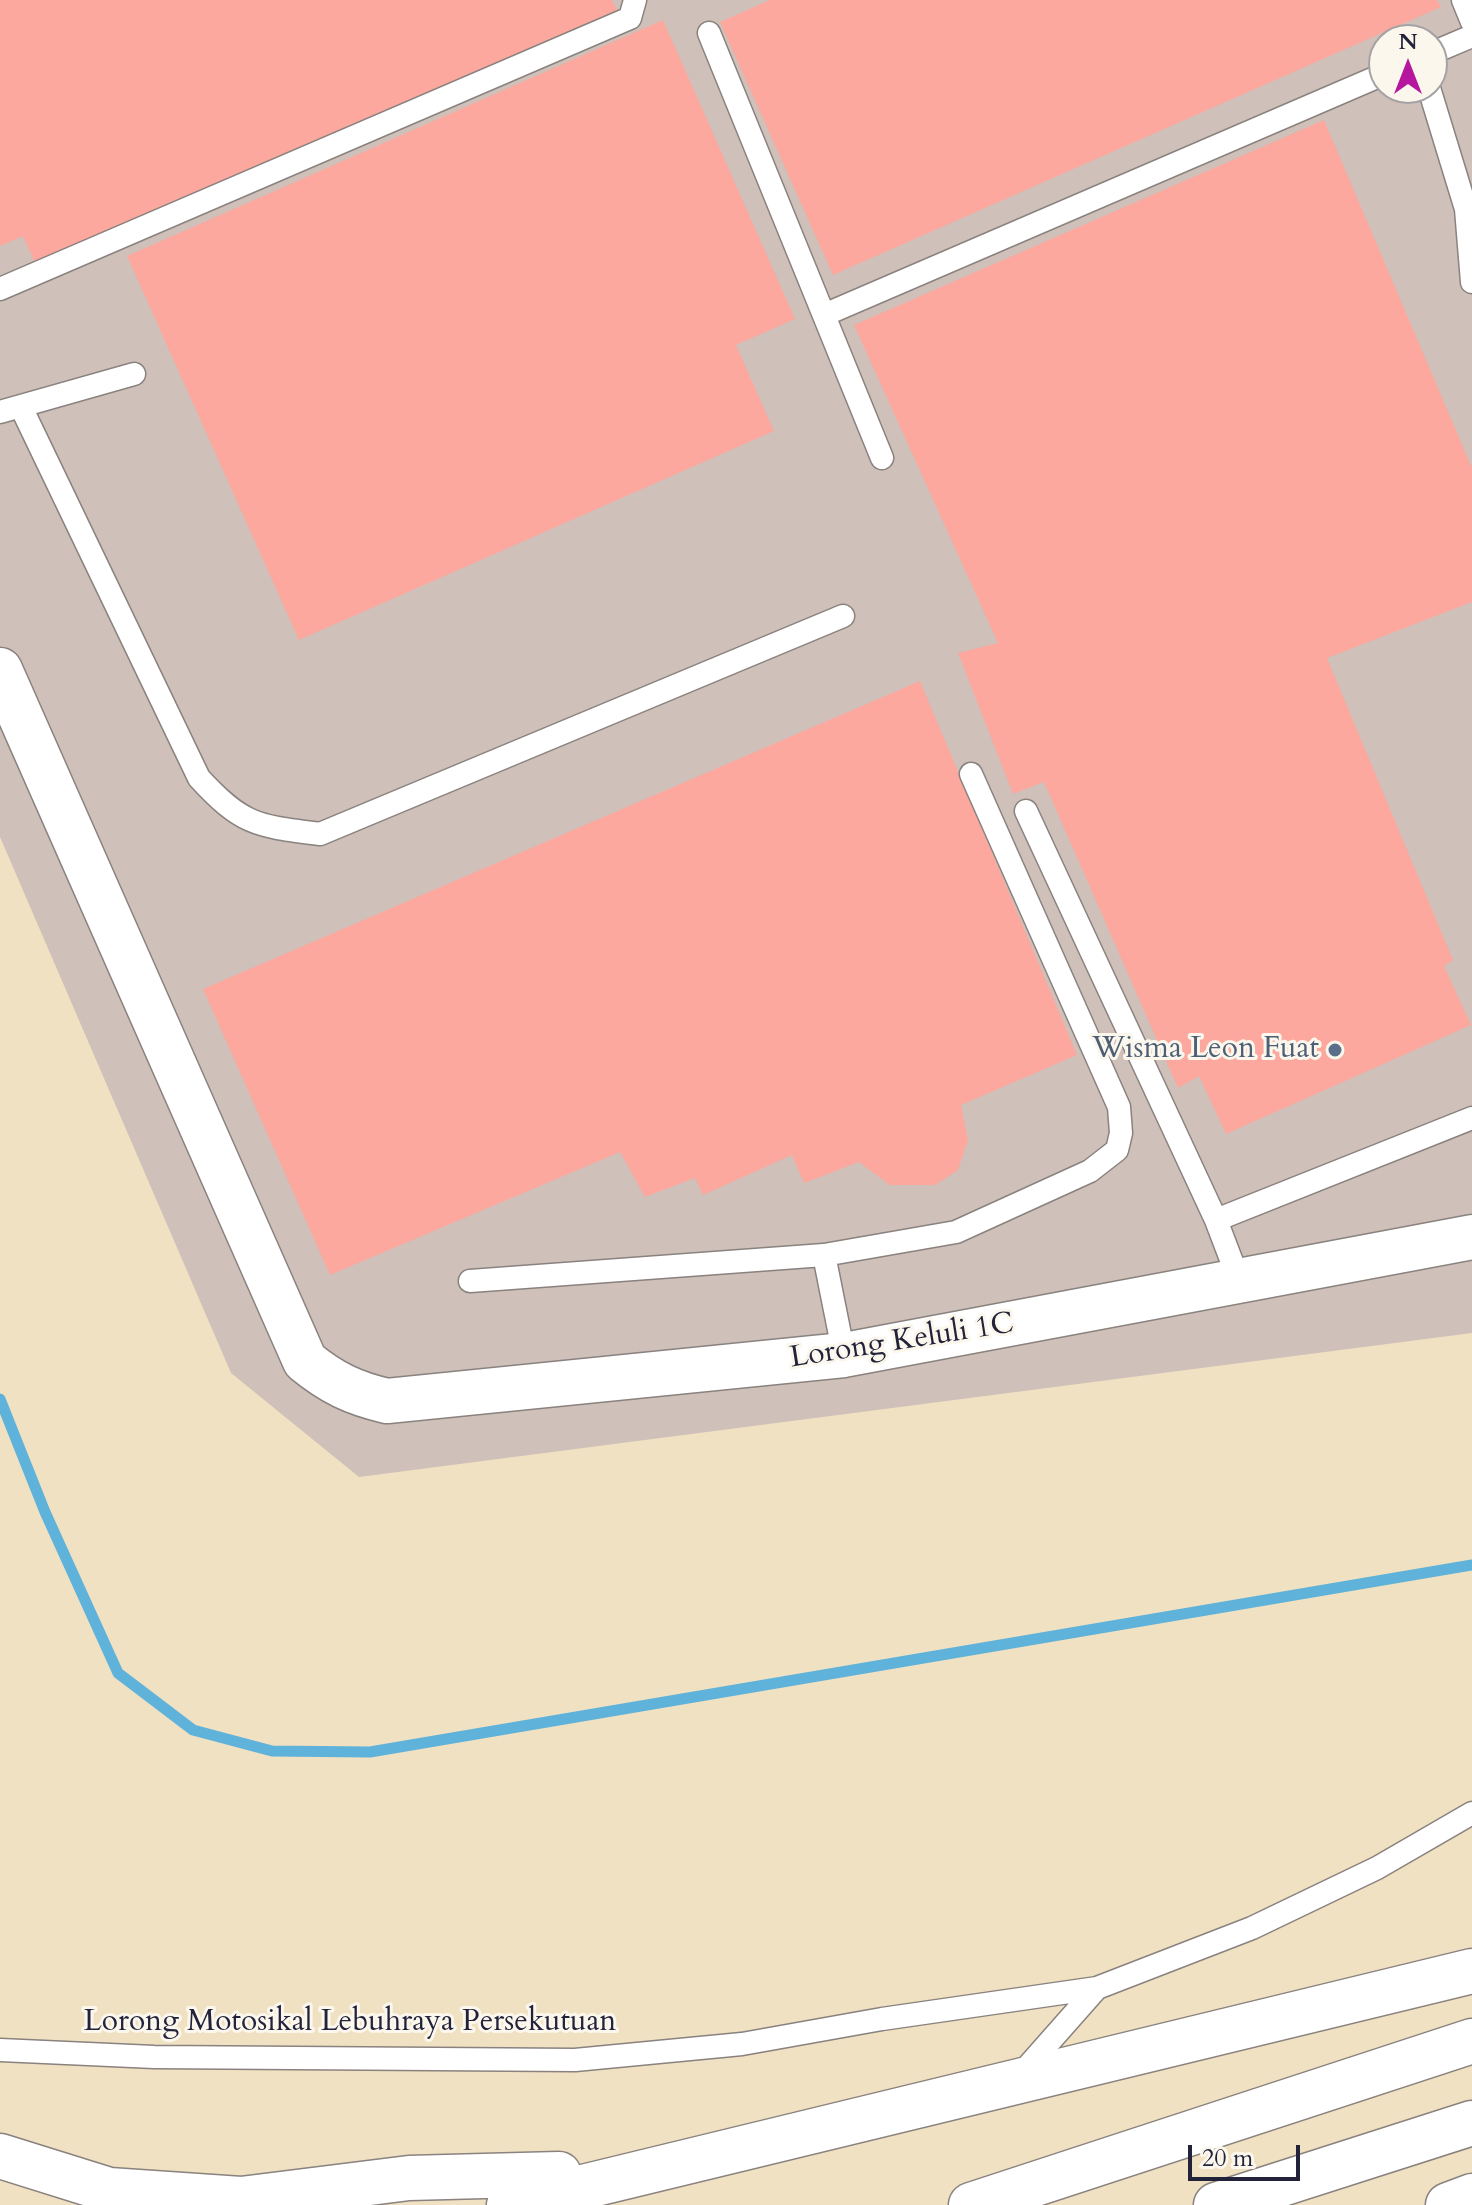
<!DOCTYPE html>
<html>
<head>
<meta charset="utf-8">
<style>
  body { margin:0 }
  #map { position:relative; width:1472px; height:2205px; overflow:hidden; background:#f0e1c2; font-family:Cardo,serif }
  canvas { display:block }
  .north { position:absolute; left:1368px; top:24px; width:80px; height:80px; box-sizing:border-box; background:#fbf7ec; border:2px solid #a4a2a5; border-radius:50%; rotate:0deg; font-size:22px; font-weight:700; line-height:32px; text-align:center; color:#22223b }
  .north::after { content:''; display:block; margin:auto; width:28px; height:36px; background:#b5179e; clip-path:polygon(50% 0,100% 100%,50% 72%,0 100%) }
  .scale { position:absolute; left:1188px; top:2145px; width:112px; height:36px; box-sizing:border-box; border:4px solid #22223b; border-top:0; padding-left:10px; font-size:24px; line-height:28px; white-space:nowrap; color:#22223b; -webkit-text-stroke:6px #fbf7ec; paint-order:stroke }
</style>
</head>
<body>
<div id="map">
<canvas width="1472" height="2205"></canvas>
<div class="north">N</div>
<div class="scale">20 m</div>
</div>
<script>
const g = document.querySelector('canvas').getContext('2d');
g.lineJoin = 'round';
function fillPath(path, color) { g.fillStyle = color; g.fill(path, 'evenodd'); }
function strokePath(path, color, width, dash) { g.strokeStyle = color; g.lineWidth = width; g.lineCap = dash ? 'butt' : 'round'; g.setLineDash(dash || []); g.stroke(path); }
function write(font, color, halo, rows, align = 'center') {
  g.font = font + ' Cardo,serif'; g.lineWidth = 6; g.setLineDash([]); g.textBaseline = 'middle'; g.strokeStyle = halo; g.fillStyle = color; for (const [text, x, y, turn = 0] of rows) {
    g.save(); g.translate(x, y); g.rotate((+turn || 0) * Math.PI / 180); g.textAlign = isNaN(turn) ? turn : align; if (halo) g.strokeText(text, 0, 0); g.fillText(text, 0, 0); g.restore();
  }
}
fillPath(new Path2D(`
  M0,0h1472v1333l-1113,144 -128,-104 -231,-536zM1384,40h48v48h-48z`), '#cfc0ba');
strokePath(new Path2D(`
  M0,1399l45,113 73,161 75,57 79,21 98,1 1102,-187`), '#5fb2da', 11);
fillPath(new Path2D(`
  M0,0h612l7,14 -583,251 -13,-29 -23,10z
  M770,0h667l4,7 -608,268 -113,-253z
  M663,20l132,299 -59,26 38,86 -475,209 -172,-384z
  M1324,120l148,348v134l-145,56 126,302 -9,6 27,59 -245,109 -27,-58 -21,12 -134,-306 -31,12 -55,-141 40,-10 -144,-318z
  M920,681l157,374 -116,50 7,35 -10,30 -23,15h-45l-31,-23 -55,21 -12,-28 -89,40 -8,-17 -50,19 -25,-45 -290,123 -127,-286z`), '#fca89e');
const service = new Path2D(`
  M1463,0l9,22
  M709,33l173,425
  M1432,53l40,-17
  M1429,88l37,121 6,73
  M0,289l630,-271 5,-18
  M824,315l560,-241
  M21,407l178,371c44,48 59,48 121,56l523,-218
  M0,412l134,-38
  M1026,811l190,409 24,63
  M1216,1220l256,-102
  M824,1255l20,100
  M470,1281l354,-26 132,-23 134,-61 27,-21 4,-17 -2,-26 -148,-333
  M0,2050l154,7 421,3 167,-16 140,-25 215,-31 155,-60 125,-60 95,-55
  M1021,2074l76,-86`);
const minor = new Path2D(`
  M0,670l305,691c27,22 48,32 82,40l457,-46 628,-118`);
const trunk = new Path2D(`
  M0,2156l109,34 132,9 168,-21 150,-4
  M509,2205l963,-234
  M971,2205l501,-164
  M1216,2205l256,-82
  M1448,2205l24,-9`);
strokePath(service, '#89827e', 25);
strokePath(minor, '#89827e', 47);
strokePath(trunk, '#89827e', 47);
strokePath(service, '#fff', 22);
strokePath(minor, '#fff', 44);
strokePath(trunk, '#fff', 44);
for (const [x, y, r, color] of [
  [1335,1050,8,"#5c6f8a"]
]) { const dot = new Path2D(); dot.arc(x, y, r, 0, 2 * Math.PI); g.fillStyle = color; g.fill(dot); strokePath(dot, '#fbf7ec', 3); }
write('30px', '#4e5e75', '#fbf7ec', [
  ["Wisma Leon Fuat",1319,1050]
], 'right');
write('30px', '#22223b', '#fbf7ec', [
  ["Lorong Keluli 1C",902,1342,-9],
  ["Lorong Motosikal Lebuhraya Persekutuan",350,2023]
]);
</script>
</body>
</html>
